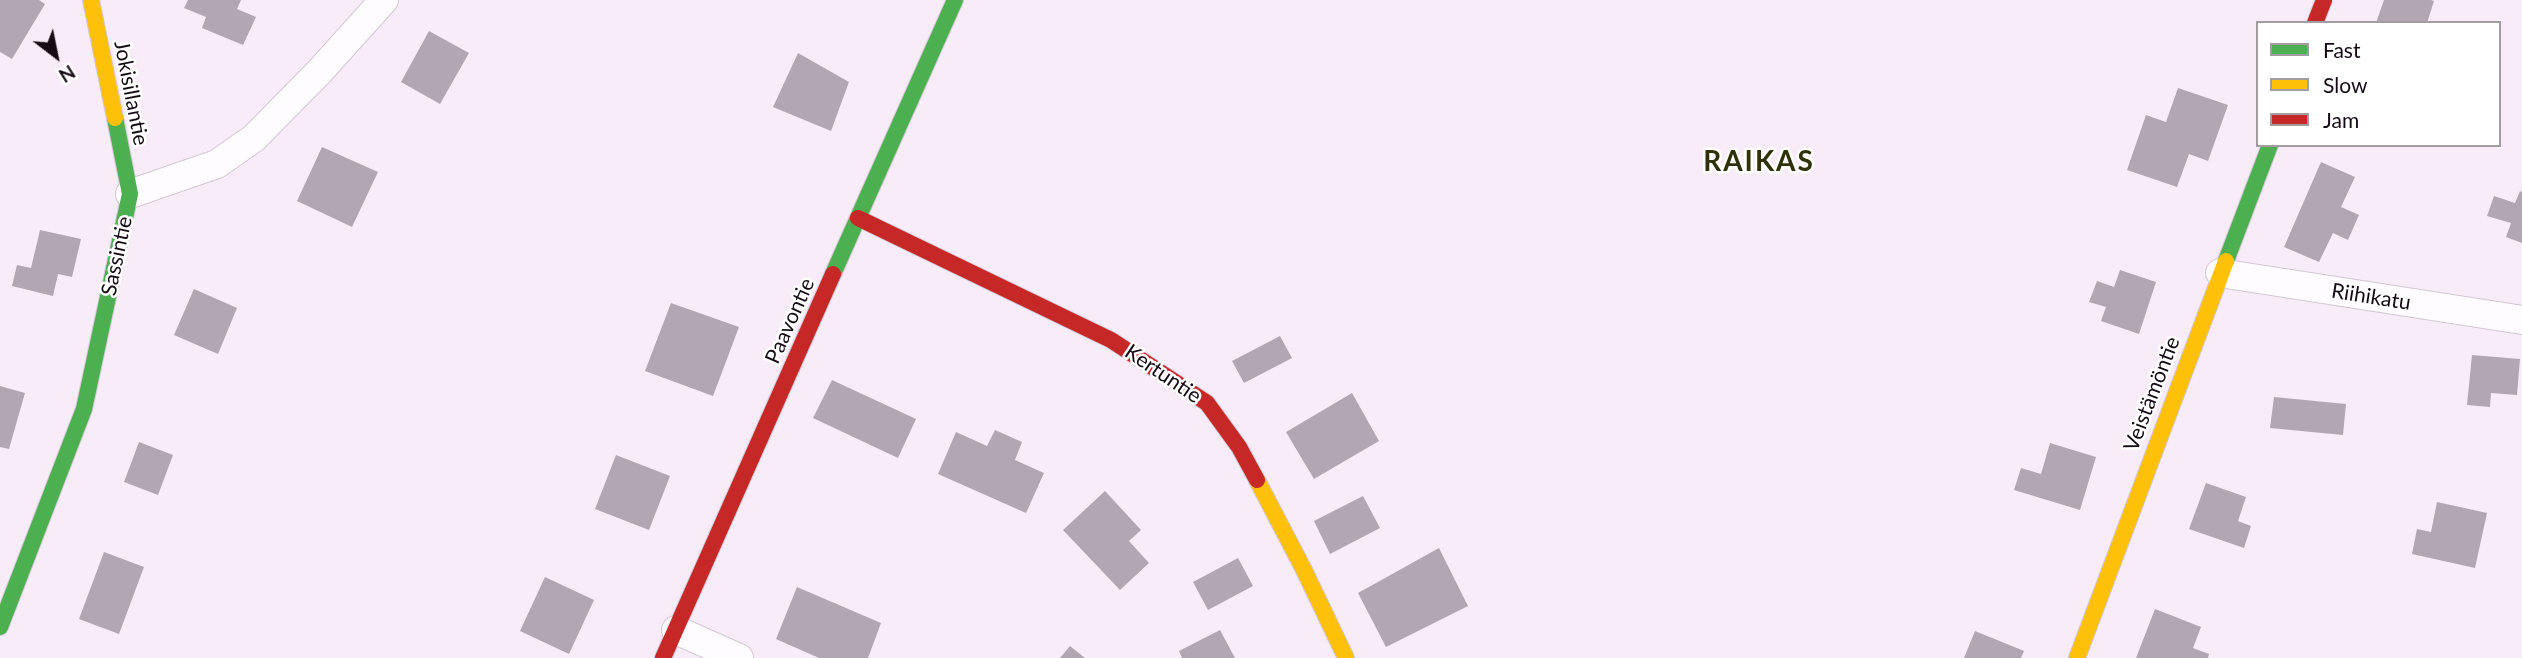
<!DOCTYPE html>
<html>
<head>
<meta charset="utf-8">
<style>
  body { margin:0 }
  #map { position:relative; width:2522px; height:658px; overflow:hidden; background:#f8ecf8; font-family:Lato,sans-serif }
  canvas { display:block }
  .legend { position:absolute; left:2256px; top:21px; width:245px; height:126px; box-sizing:border-box; background:#fff; border:2px solid #a19da1; margin:0; padding:9px 12px; list-style:none; font-size:21px; color:#140b15 }
  .legend li { display:flex; align-items:center; gap:14px; height:35px }
  .legend b { width:35px; border:2px solid #a19da1 }
  .north { position:absolute; left:21px; top:21px; width:70px; height:70px; -webkit-text-stroke:5px #fff; paint-order:stroke; rotate:148deg; font-size:19px; font-weight:700; line-height:28px; text-align:center; color:#140b15 }
  .north::after { content:''; display:block; margin:auto; width:24px; height:32px; background:#140b15; clip-path:polygon(50% 0,100% 100%,50% 72%,0 100%) }
</style>
</head>
<body>
<div id="map">
<canvas width="2522" height="658"></canvas>
<ul class="legend">
<li><b style="height:9px;background:#4caf50"></b>Fast</li>
<li><b style="height:9px;background:#ffc107"></b>Slow</li>
<li><b style="height:9px;background:#c62828"></b>Jam</li>
</ul>
<div class="north">N</div>
</div>
<script>
const g = document.querySelector('canvas').getContext('2d');
g.lineJoin = 'round';
function fillPath(path, color) { g.fillStyle = color; g.fill(path, 'evenodd'); }
function strokePath(path, color, width, dash) { g.strokeStyle = color; g.lineWidth = width; g.lineCap = dash ? 'butt' : 'round'; g.setLineDash(dash || []); g.stroke(path); }
function write(font, color, halo, rows, align = 'center') {
  g.font = font + ' Lato,sans-serif'; g.lineWidth = 5; g.setLineDash([]); g.textBaseline = 'middle'; g.strokeStyle = halo; g.fillStyle = color; for (const [text, x, y, turn = 0] of rows) {
    g.save(); g.translate(x, y); g.rotate((+turn || 0) * Math.PI / 180); g.textAlign = isNaN(turn) ? turn : align; if (halo) g.strokeText(text, 0, 0); g.fillText(text, 0, 0); g.restore();
  }
}
fillPath(new Path2D(`
  M0,0h39l6,4 -33,55 -12,-7z
  M188,0h53l-4,9 19,8 -13,28 -41,-17 4,-11 -22,-9z
  M2384,0h47l3,1 -7,22h-51z
  M429,31l40,22 -29,51 -39,-22z
  M798,53l51,29 -18,49 -58,-24z
  M2178,88l50,17 -20,56 -19,-7 -12,33 -50,-17 19,-55 20,7z
  M322,147l56,25 -26,55 -55,-26z
  M2321,162l34,15 -14,30 18,8 -11,25 -15,-7 -14,29 -35,-15z
  M2520,191l2,1v51l-16,-6 5,-14 -24,-7 7,-20 21,7z
  M40,230l41,9 -9,38 -14,-3 -5,22 -41,-10 5,-21 14,3z
  M2120,270l36,12 -17,52 -38,-13 5,-14 -17,-5 8,-21 17,6z
  M194,289l43,19 -19,46 -44,-19z
  M671,303l68,24 -26,69 -68,-25z
  M1280,336l12,22 -48,25 -12,-22z
  M2472,355l48,4 -3,36 -26,-2 -1,14 -23,-2z
  M832,380l84,39 -18,39 -85,-40z
  M0,386l25,7 -16,56 -9,-2z
  M1352,393l27,48 -65,38 -28,-47z
  M2274,397l72,7 -3,31 -73,-7z
  M995,430l27,12 -7,18 29,13 -18,40 -88,-39 18,-42 31,14z
  M139,442l34,13 -15,40 -34,-13z
  M2050,443l46,14 -16,53 -66,-20 7,-22 20,6z
  M616,455l54,21 -21,54 -54,-21z
  M2206,483l40,14 -8,24 13,5 -7,22 -55,-19z
  M1105,491l36,39 -12,11 20,22 -29,27 -57,-60z
  M1363,496l17,32 -50,26 -16,-33z
  M2437,502l50,11 -12,55 -63,-14 5,-25 14,3z
  M1439,548l29,58 -82,41 -28,-54z
  M104,552l40,15 -25,67 -40,-15z
  M1238,558l15,28 -45,24 -15,-28z
  M545,577l49,23 -25,54 -49,-23z
  M797,587l84,36 -13,35h-49l-43,-19z
  M2155,609l46,18 -8,21 16,6 -1,4h-72z
  M1220,630l15,28h-53l-3,-7z
  M1975,631l49,20 -3,7h-57z
  M1070,646l15,12h-25z`), '#b2a6b2');
const street = new Path2D(`
  M130,194l87,-30 37,-26 66,-67 64,-71
  M2220,273l302,47
  M676,630l63,28`);
const fast = new Path2D(`
  M2226,261l44,-116
  M833,274l122,-274
  M0,627l84,-218 46,-215 -15,-76`);
const slow = new Path2D(`
  M91,0l24,118
  M1257,480l47,90 42,88
  M2077,658l149,-397`);
const jam = new Path2D(`
  M2315,23l9,-23
  M858,218l253,122 96,63 32,44 18,33
  M663,658l170,-384`);
strokePath(street, '#d2c7d3', 30);
strokePath(fast, '#d2c7d3', 18);
strokePath(slow, '#d2c7d3', 18);
strokePath(jam, '#d2c7d3', 18);
strokePath(street, '#fefcfe', 28);
strokePath(fast, '#4caf50', 16);
strokePath(slow, '#ffc107', 16);
strokePath(jam, '#c62828', 16);
write('21px', '#140b15', '#fff', [
  ["Jokisillantie",131,93,79],
  ["Sassintie",117,256,-78],
  ["Riihikatu",2371,297,9],
  ["Paavontie",790,321,-66],
  ["Kertuntie",1163,374,34],
  ["Veistämöntie",2152,394,-69]
]);
g.letterSpacing = '2px';
write('bold 28px', '#2f3209', '#fff', [
  ["RAIKAS",1759,162]
]);
g.letterSpacing = '0px';
</script>
</body>
</html>
